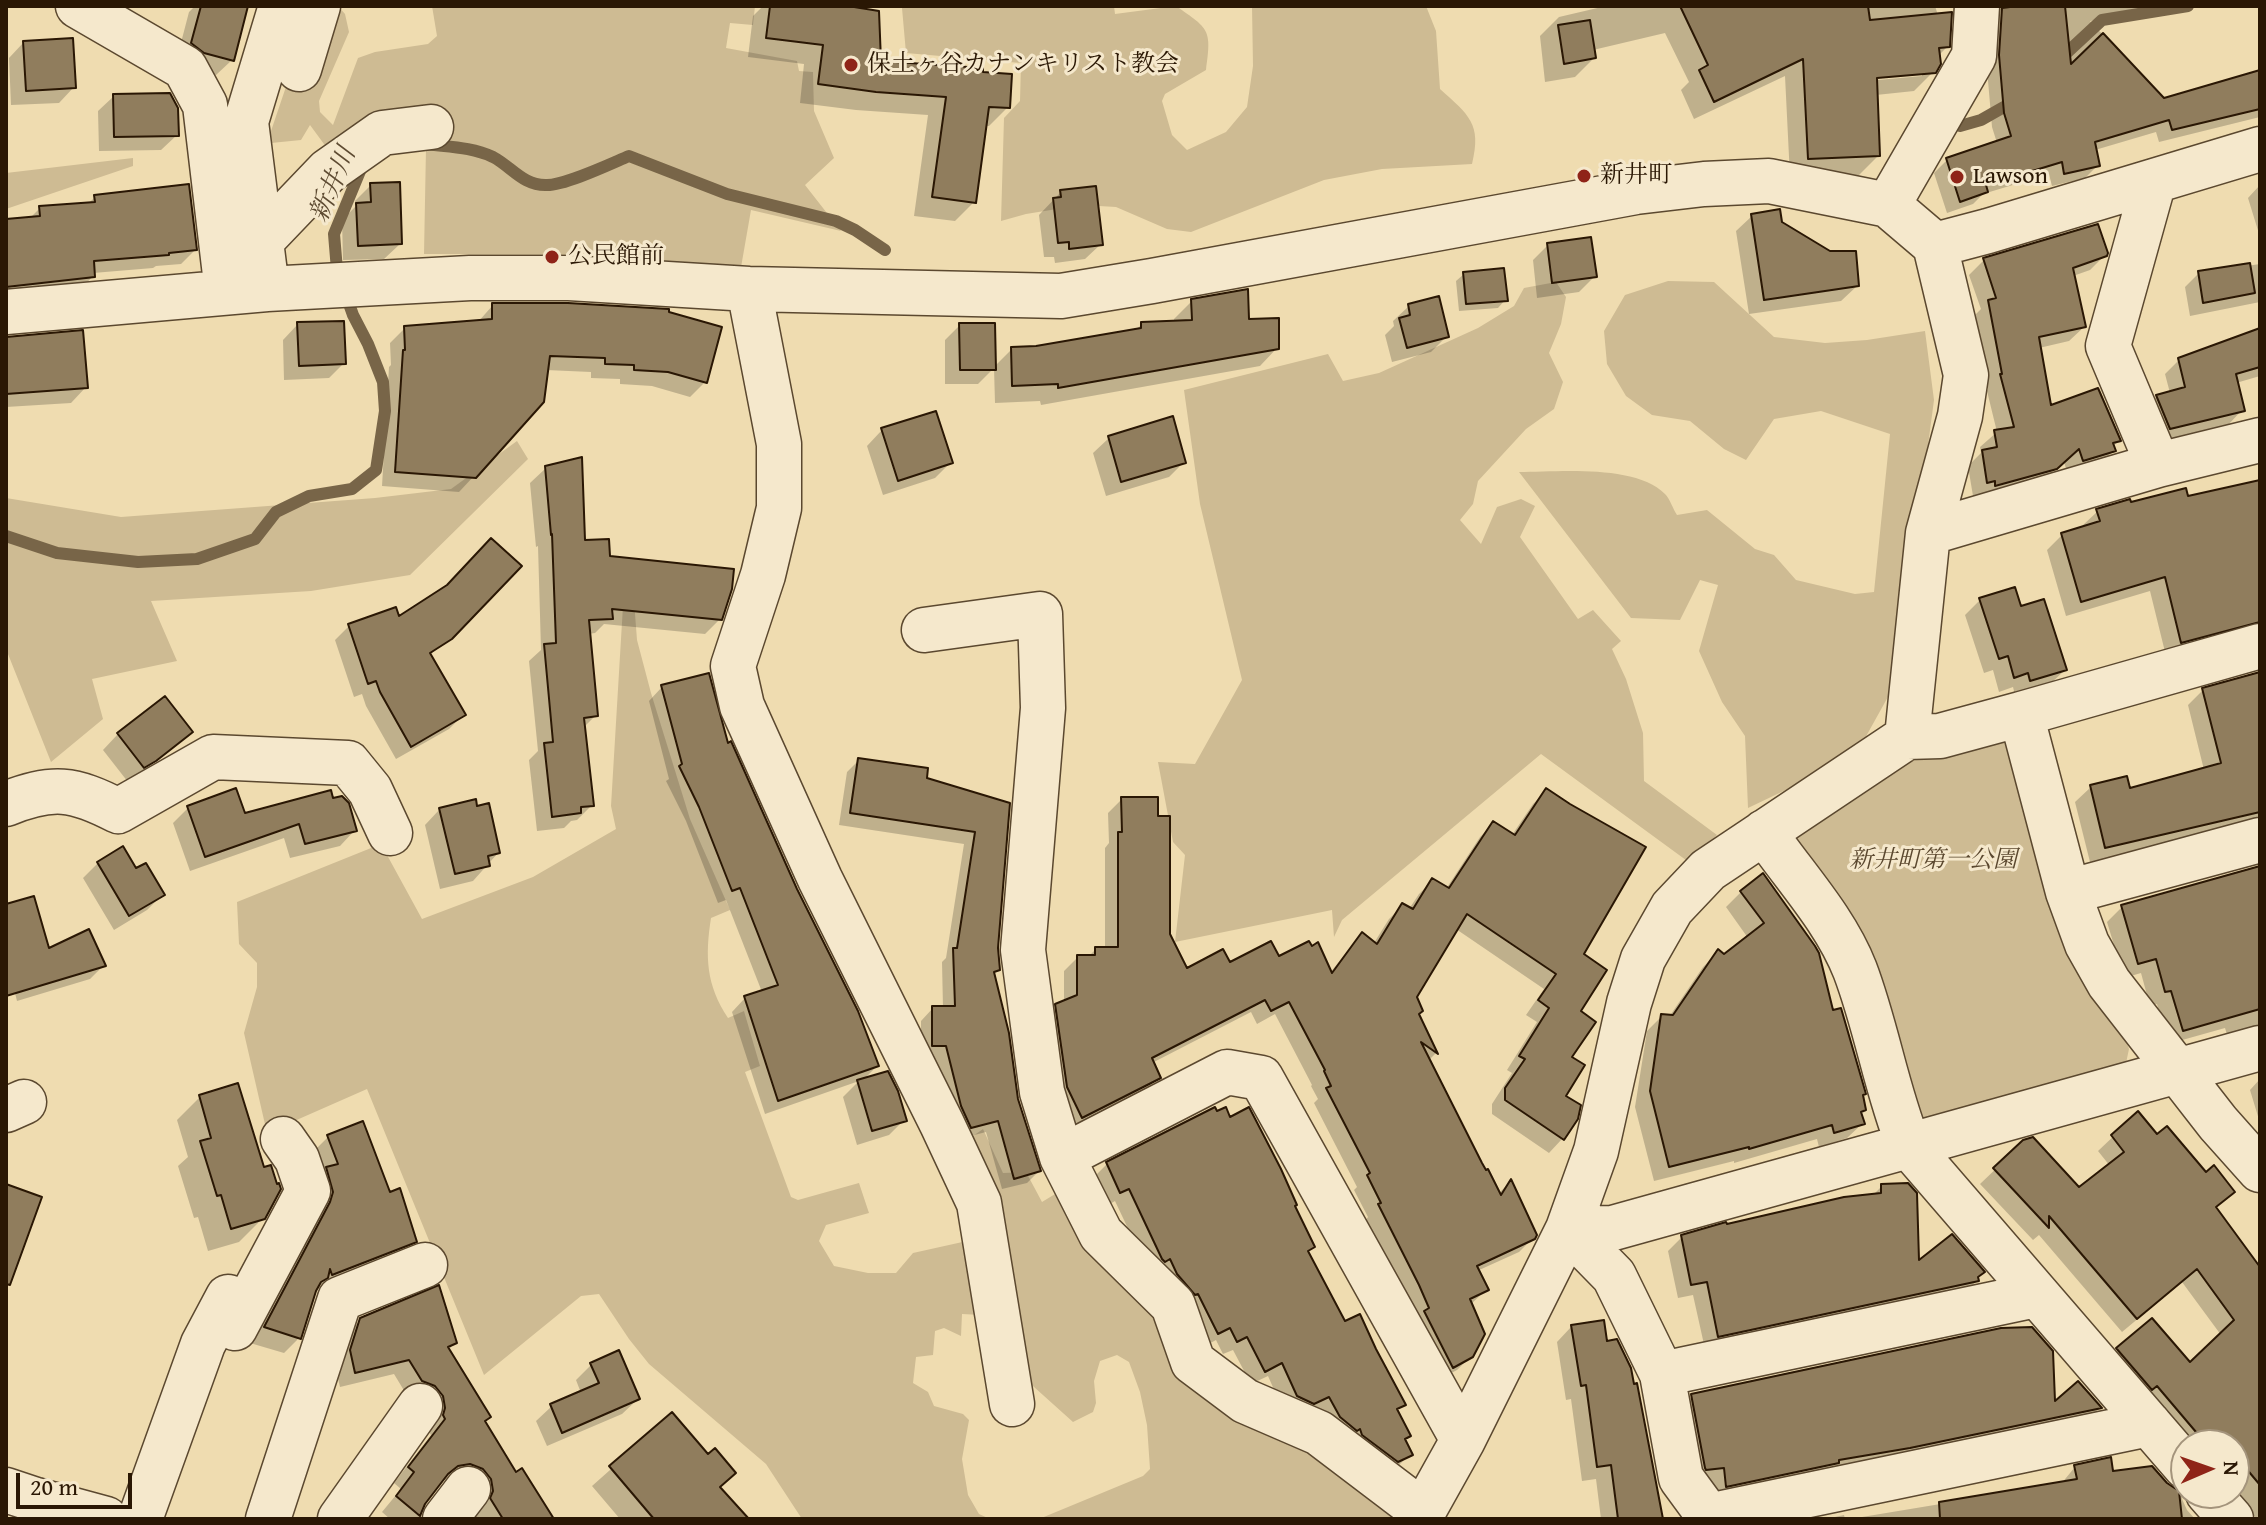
<!DOCTYPE html>
<html>
<head>
<meta charset="utf-8">
<style>
  body { margin:0 }
  #map { position:relative; width:2266px; height:1525px; overflow:hidden; background:#efdcb0; font-family:"Gentium Book Plus",serif }
  canvas { display:block }
  .frame { position:absolute; inset:0; border:8px solid #2a1704; pointer-events:none }
  .north { position:absolute; left:2170px; top:1429px; width:80px; height:80px; box-sizing:border-box; background:#f5e8cc; border:2px solid #a4947c; border-radius:50%; rotate:88deg; font-size:22px; font-weight:700; line-height:32px; text-align:center; color:#2a1704 }
  .north::after { content:''; display:block; margin:auto; width:28px; height:36px; background:#8f2418; clip-path:polygon(50% 0,100% 100%,50% 72%,0 100%) }
  .scale { position:absolute; left:16px; top:1473px; width:116px; height:36px; box-sizing:border-box; border:4px solid #2a1704; border-top:0; padding-left:10px; font-size:24px; line-height:28px; white-space:nowrap; color:#2a1704; -webkit-text-stroke:6px #f5e8cc; paint-order:stroke }
</style>
</head>
<body>
<div id="map">
<canvas width="2266" height="1525"></canvas>
<div class="frame"></div>
<div class="north">N</div>
<div class="scale">20 m</div>
</div>
<script>
const g = document.querySelector('canvas').getContext('2d');
g.lineJoin = 'round';
function fillPath(path, color) { g.fillStyle = color; g.fill(path, 'evenodd'); }
function strokePath(path, color, width, dash) { g.strokeStyle = color; g.lineWidth = width; g.lineCap = dash ? 'butt' : 'round'; g.setLineDash(dash || []); g.stroke(path); }
function write(font, color, halo, rows, align = 'center') {
  g.font = font + ' "Gentium Book Plus","Noto Serif JP",serif'; g.lineWidth = 6; g.setLineDash([]); g.textBaseline = 'middle'; g.strokeStyle = halo; g.fillStyle = color; for (const [text, x, y, turn = 0] of rows) {
    g.save(); g.translate(x, y); g.rotate((+turn || 0) * Math.PI / 180); g.textAlign = isNaN(turn) ? turn : align; if (halo) g.strokeText(text, 0, 0); g.fillText(text, 0, 0); g.restore();
  }
}
fillPath(new Path2D(`
  M338,6l7,8 4,18 -30,69 1,11 13,13 25,-67 17,-6 53,-8 9,-8 -5,-30h323l-2,19 -23,-2 -4,25 71,13 2,10 14,1 1,39 20,47 -29,27 36,46 -90,-21 -11,63 -154,-19h-162l2,-106 16,2 -3,-25 -104,34 -25,-34 -9,15 -30,3v-12l20,-59z
  M889,6h225l1,8 61,-8c33,23 36,23 30,64l-41,24 -3,7 10,34 15,15 39,-18 21,-25 6,-41 -1,-60h174l10,25 4,58c29,26 42,35 32,75l-90,5 -58,11 -133,52 -24,-3 -51,-22 -34,-2 -56,9 -25,7 3,-103 16,-17 1,-38 -115,-10 -4,-45z
  M133,158v8l-127,43v-36z
  M1668,281l46,1 60,55 51,6 42,-3 58,-9 9,69 -7,53 -12,114 -21,119 -30,54 -70,46 -46,22 -3,-72 -23,-34 -23,-51 19,-66 -18,-5 -20,40 -49,-2 -112,-146c40,0 116,-8 146,22 5,5 8,15 12,21l30,-5 48,39 19,6 22,25 59,14 19,-2 16,-158 -69,-23 -47,8 -28,41 -22,-11 -34,-28 -38,-6 -26,-19 -19,-32 -3,-33 21,-36z
  M1556,282l10,15 -5,27 -12,29 14,29 -9,27 -28,20 -48,52 -5,23 -13,16 21,24 16,-37 24,-8 14,7 -15,31 58,82 15,-9 28,31 -9,8 14,30 17,54 1,48 73,54 -27,28 -149,-109 -199,166 -8,17 -2,-27 -157,32 10,-87 -12,-13 -15,-80 37,2 47,-84 -42,-176 -16,-114 144,-36 15,27 36,-8 99,-45 36,-22 10,-18z
  M517,441l11,18 -118,116 -99,16 -160,10 26,60 -85,18 11,40 -52,43 -45,-113v-151l115,19 254,-19 76,-9z
  M633,587l4,53 14,53 39,126 40,91 -19,8c-6,38 -5,67 17,100l16,-7 16,55 -15,6 46,125 7,3 61,-17 10,30 -43,12 -7,16 15,25 34,7h28l17,-20 54,-12 -24,-84 40,-28 20,44 23,-1 16,30 23,-14 99,120 153,130 75,77 -2,4h-351l104,-43 7,-7 -3,-44 -7,-33 -11,-30 -12,-7 -17,6 -6,20 2,22 -3,9 -20,10 -59,-53 -13,-53 -39,-2 -1,22 -17,-8 -9,3 -2,24 -17,2 -3,26 15,9 6,14 29,8 6,6 -7,39 6,36 11,19 11,5h-188l-36,-55 -117,-100 -20,-25 -30,-45 -18,2 -97,79 -117,-286 -100,44 -23,-100 13,-46v-24l-18,-19 -2,-42 144,-58 41,75 111,-42 83,-48 -5,-23 13,-217z
  M2016,739l45,193 17,42 25,35 21,25 5,15 -3,14 -202,61 -26,-91 -38,-94 -73,-99 118,-89z`), '#cebb93');
fillPath(new Path2D(`
  M195,6h47l-10,54 -16,15 -27,-7 -12,-10 12,-46z
  M763,6h71l45,57 129,44 -19,19h-5l-10,76 -19,19 -41,-5 14,-101 -72,-5 -56,-7 4,-39 -56,-7 5,-41z
  M1606,6h329l13,40 -10,10 -4,15 -20,20 -38,4 2,61 -19,19 -69,2 -5,-101 -91,43 -13,-29 8,-8 -24,-49 -72,17 1,8 -19,19 -30,5 -5,-46 19,-19zM1922,72v4l-55,5v-4z
  M1997,6h173l-6,6 -74,9 74,79 96,-28v45l-101,25 -3,-10 -61,18 3,15 -13,13 -33,8 -3,-12 -66,20 -10,10 -26,9 -13,-40 13,-13 50,-17 -5,-16 -5,-58z
  M24,42l50,45 -15,16 -48,2 -2,-47z
  M114,96l63,39 -16,15 -62,1 -1,-40z
  M371,185l29,59 -16,15 -41,1 -1,-40 14,-14 -1,-5z
  M2260,185v52l-12,-39z
  M1061,192l40,52 -16,15 -30,4 -1,-6h-10l-5,-42z
  M95,197l100,53 -14,14 -25,2 -3,2 -60,5v3l-14,15 -73,8v-78l23,-2 11,-11 47,-3z
  M1752,216l29,7 76,63 -16,15 -92,13 -13,-83z
  M2097,226l8,29 -15,15 -17,6 11,51 -15,14 -30,7 11,60 69,33 -7,6 1,4 -14,14 -31,10 -4,-13 -24,21 -67,13 -5,-30 13,-13 -1,-6 17,-15 -10,-41 1,-2 -14,-73 7,-7 -12,-34 15,-15z
  M1548,245l47,31 -16,16 -42,6 -4,-38z
  M2260,264v38l-70,14 -5,-29 14,-14z
  M1464,274l41,26 -7,8 -39,3 -3,-30z
  M1192,301l55,20 30,27 -17,18 -219,39 -1,-4 -45,2 -1,-35 -16,16h-33v-44l15,-15 34,42 18,-18 24,-1 99,-17 7,-7 32,-1v-4z
  M493,305l212,77 -15,15 -38,-11 -32,-2v-5l-29,-1v-6l-45,-2 -72,106 -15,16 -77,-6 7,-119 2,-2 -1,-22 15,-15 73,-6z
  M1409,306l38,30 -16,16 -39,10 -7,-27 9,-9 -1,-5z
  M298,324l46,39 -15,15 -45,2 -1,-40z
  M2260,330v46l-24,7 6,27 -13,14 -73,18 -13,-32 14,-14 13,-3 -5,-19 14,-14z
  M6,339l80,48 -15,16 -65,4z
  M882,430l68,33 -15,15 -52,17 -16,-49z
  M1109,438l75,24 -15,15 -63,19 -13,-43z
  M546,468l37,74 25,16 112,61 -15,15 -101,-10 -9,9 -7,1 8,81 -13,13 9,77 -15,15 -6,1 -7,7 -27,3 -8,-71 9,-9 -9,-90 12,-11 -3,-104 -2,1 -6,-64z
  M2260,482v160l-94,14 -16,-65 -84,25 -19,-66 15,-15 21,-7 -1,-2 16,-15 32,-6 57,-6z
  M1980,600l39,8 46,62 -16,15 -34,10 -2,-8 -14,5 -6,-22 -9,3 -19,-58z
  M398,619l51,19 -20,18 34,59 -14,14 -53,30 -30,-53 -4,-12 -8,3 -19,-57 14,-14z
  M2260,674v142l-102,30 -68,16 -15,-60 16,-15 37,4 76,-21 -16,-65 15,-15z
  M662,687l64,59 151,320 -15,15 42,39 -15,15 -32,10 -14,-48 16,-16 -94,33 -33,-102 13,-14 17,-6 -36,-92 -8,3 -32,-82 -20,-40 3,-2 -20,-78z
  M164,699l26,33 -15,15 -47,35 -25,-32 15,-16z
  M859,760l149,45 -12,143 2,21 -6,6 24,125 23,71 -12,12 -25,6 -16,-57 -27,7 -9,-20 -16,-62 -13,1v-37l12,-13h10l-1,-46 4,-4 18,-114 -125,-19 8,-53z
  M1547,790l34,165 -3,57 -15,85 13,21 -14,21 -13,14 -57,-39v-10l20,-31 -5,-3 30,-48 -11,-7 18,-26 -88,-60 -42,68 3,18 19,38 -8,8 70,133 12,-12 24,55 -15,15 -42,19 9,19 -16,15 1,51 -14,14 -19,10 -33,-81 -39,-79 2,-3 -14,-27 3,-3 -43,-84 4,-4 -7,-13 1,-1 -37,-71 -18,10 -6,-12 -99,51 7,14 -14,14 -77,40 -25,-111 14,-14 7,-3v-32l14,-14h10l8,-8h9v-101l4,-5 -1,-30 14,-14 46,135 18,36 92,-12 52,15 19,-24 13,-14 12,8 15,-24 14,-14 6,4 10,-15 14,-14 13,9 34,-52 14,-14 18,12 21,-31z
  M332,801l23,29 -15,16 -50,12 -6,-20 -94,33 -17,-48 15,-15 56,7z
  M440,809l58,44 -25,28 -33,8 -15,-64z
  M98,863l37,8 27,24 -15,15 -33,20 -31,-52z
  M2260,868v176l-31,-3 -4,-13 -57,16 -11,-40 -7,2 -9,-33 -17,5 -17,-56 15,-15z
  M1741,892l91,120 32,97 -4,5 3,9 -16,15 -28,9 -2,-8 -83,24v-2l-80,20 -19,-74 12,-76 15,-15 7,1 34,-50 15,-15 7,4 23,-18 -22,-31z
  M6,910l42,41 55,15 -13,13 -73,22 -4,-16 -7,2z
  M2260,1079v44l-10,-33z
  M200,1097l63,121 -24,24 -31,9 -10,-34 -4,1 -16,-52 10,-9 -11,-37z
  M2137,1114l19,23 49,37 28,18 -18,17 45,62v244l-4,3 -22,-26v-47h-48l-82,-81 14,-14 72,15 31,-30 -39,-53 -60,50 -83,-97 -6,5 -53,-56 44,-42 55,48 31,-24 -12,-15z
  M328,1137l60,57 27,47 -15,15 -85,34 -16,48 -15,15 -34,-10 63,-191z
  M1107,1164l186,42 20,41 -7,6 38,71 59,80 -7,7 7,29 7,14 -14,14 -113,-58 -15,-34 -17,8 -18,-34 -10,4 -7,-14 -13,7 -54,-74 -34,-72 -9,5 -13,-28z
  M1882,1186l35,78 59,14 1,3 -14,14 -258,54 -12,-54 -15,3 -10,-47 14,-14 190,-41z
  M361,1320l94,23 -7,7 35,72 33,52 35,45h-77l4,-9 -24,-31 -14,2 -17,22 -4,16h-29l-8,-7 19,-23 -7,-6 37,-48 -37,-61 -54,13 -5,-21 10,-31z
  M1572,1326l33,17 56,176h-60l-5,-40 -14,2 -11,-82 -5,1 -9,-58z
  M591,1365l47,34 -16,15 -75,32 -11,-25 16,-15 29,-13 -5,-13z
  M1692,1396l361,9 47,3 -14,13 -373,78 -2,-18 -19,2 -14,-73z
  M672,1415l46,73 28,31h-126l-28,-33z
  M2075,1467l36,6 71,20v6l5,11 8,9h-345l211,-35z
  M1844,1515l1,4h-19z`), '#0003');
strokePath(new Path2D(`
  M2060,59l42,-39 86,-14
  M1960,126l21,-6 37,-21
  M426,144c23,3 46,3 67,13 19,10 30,29 54,28 19,0 63,-21 82,-29l98,38 109,27 19,9 30,20
  M6,536l51,17 81,9 59,-3 58,-20 21,-27 33,-16 43,-7 24,-19 9,-59 -2,-29 -15,-38 -15,-29 -16,-45 -3,-36 29,-70`), '#786548', 12);
const building = new Path2D(`
  M201,6h47l-14,55 -30,-8 -13,-10z
  M770,6h78l31,5 2,50 102,7v4l29,2 -2,34 -21,-1 -13,96 -44,-6 14,-100 -70,-5 -58,-8 5,-39 -57,-7z
  M1680,6h188l2,14 82,-8 -2,35 -11,1 2,16 -5,9 -59,5 3,78 -72,3 -5,-100 -89,43 -15,-32 9,-5z
  M2018,6h47l6,58 32,-31 61,65 96,-28v39l-88,21 -3,-10 -74,22 5,24 -36,8 -2,-12 -76,23 2,7 -28,10 -14,-44 65,-22 -7,-23 -5,-58 3,-47z
  M1590,20l6,38 -32,6 -6,-39z
  M73,38l3,50 -50,3 -3,-50z
  M170,93l8,15 1,28 -65,1 -1,-43z
  M400,182l2,62 -44,2 -2,-43 15,-1 -1,-19z
  M189,184l8,66 -28,3v2l-75,6 1,16 -89,10v-68l34,-3 -1,-10 56,-4 -1,-7z
  M1096,186l7,59 -34,4v-7l-11,1 -5,-45 8,-1 -1,-7z
  M1780,209l2,13 48,29h26l3,35 -95,14 -13,-86z
  M2098,224l10,29 -1,3 -34,12 13,59 -47,10 12,68 47,-17 23,53 -8,2 3,8 -33,10 -4,-12 -22,20 -62,17v-5l-8,2 -5,-33 15,-3 -3,-17 20,-3 -14,-53h2l-14,-74 8,-2 -13,-40z
  M1591,237l6,40 -45,6 -5,-40z
  M2250,263l5,30 -52,10 -5,-32z
  M1504,268l4,33 -42,3 -3,-32z
  M1248,289l1,30 30,-1v31l-221,39v-4l-46,2 -1,-39 25,-1 105,-18v-6l51,-2 -1,-21z
  M1439,296l10,41 -42,11 -8,-30 11,-3 -2,-11z
  M492,303h76l101,6v3l53,15 -15,56 -39,-11 -34,-2v-5l-29,-1v-6l-55,-2 -6,46 -68,76 -81,-6 8,-122h2l-1,-24 88,-7z
  M344,321l2,43 -47,2 -2,-44z
  M959,323h36l1,47h-36z
  M2260,328v39l-24,7 9,37 -75,18 -14,-34 29,-8 -7,-29z
  M83,330l5,58 -82,6v-57z
  M936,411l17,52 -55,18 -17,-53z
  M1173,416l13,47 -65,19 -13,-46z
  M582,457l3,83 24,-1 1,17 124,13 -2,20 -10,31 -110,-11 1,10 -24,1 9,96 -14,2 10,88 -13,1v6l-29,4 -8,-74 9,-1 -9,-98 12,-1 -4,-109 -1,1 -6,-69z
  M2260,480v142l-79,21 -16,-66 -84,25 -20,-69 39,-12 -4,-12 34,-10 1,3 55,-14 2,8z
  M491,538l31,28 -70,73 -22,14 36,62 -55,32 -31,-55 -4,-11 -8,3 -20,-60 48,-17 3,9 48,-31z
  M2015,587l6,19 23,-7 23,71 -37,11 -2,-8 -14,5 -6,-22 -9,3 -20,-61z
  M2260,672v140l-155,36 -15,-63 37,-9 3,12 91,-25 -19,-75z
  M709,673l19,70 3,-2 66,148 61,122 21,55 -101,35 -34,-105 34,-11 -38,-97 -8,3 -33,-84 -20,-41 3,-2 -21,-79z
  M165,696l28,36 -37,29 -12,7 -27,-35z
  M858,758l70,10 -1,10 83,25 -12,145 2,22 -6,2 15,61 9,66 23,72 -27,8 -16,-58 -27,7 -10,-22 -15,-60h-14v-40h23l-2,-58h4l18,-116 -125,-19z
  M236,788l9,25 86,-23 2,8 9,-2 7,7 8,28 -52,13 -6,-20 -94,33 -18,-51z
  M1546,788l24,16 76,43 -62,107 23,16 -26,41 15,11 -24,35 13,8 -19,31 15,9 -3,14 -14,21 -59,-40v-12l20,-29 -6,-3 30,-48 -11,-8 18,-26 -89,-60 -50,83 6,14 -4,3 19,40 -17,-12 61,121 4,7 2,-1 13,26 10,-16 26,56 -2,4 -58,27 12,24 -19,9 15,35 -12,23 -20,11 -29,-57 5,-3 -10,-23 -41,-81 3,-1 -14,-28 3,-2 -44,-85 5,-2 -7,-15 1,-1 -36,-68 -18,9 -6,-11 -113,58 9,20 -79,40 -15,-31 -12,-83 22,-9v-40h18v-8h23v-115h4l-1,-35h37v19h12v118l17,34 36,-19 7,13 41,-21 8,15 30,-15 3,5 6,-4 14,31 30,-41 15,12 25,-41 11,6 19,-31 17,10 44,-67 22,14z
  M476,799l1,7 12,-3 11,50 -12,3 2,10 -35,8 -16,-66z
  M123,846l13,22 10,-5 19,32 -36,21 -32,-54z
  M2260,866v143l-77,22 -12,-40 -6,1 -9,-33 -18,5 -17,-59z
  M1763,873l52,73 4,7 14,57 8,-2 25,86 -3,1 3,15 -5,2 4,12 -31,9 -2,-8 -83,24v-2l-80,20 -19,-76 11,-77 12,1 45,-66 6,5 40,-31 -24,-32z
  M34,896l15,52 40,-19 17,37 -100,30v-92z
  M888,1071l10,20 9,30 -35,10 -15,-51z
  M238,1083l26,84 7,-2 6,19 2,-1 2,6 -16,30 -34,10 -10,-34 -4,1 -17,-55 11,-3 -12,-43z
  M1215,1107l2,4 9,-4 4,10 19,-10 32,62 16,36 -2,1 20,41 -7,4 37,70 15,-7 16,35 30,56 -9,4 14,27 -6,3 8,16 -15,7 -36,-27 -2,-6 -3,2 -17,-14 -11,-20 -15,7 -17,-8 -15,-33 -17,9 -18,-35 -10,5 -7,-14 -12,6 -20,-40 -3,1 -18,-21 -7,-15 -5,3 -3,-3 -33,-70 -9,4 -14,-31z
  M2138,1111l19,23 10,-8 39,46 8,-7 21,27 -19,15 44,60v218l-26,-31v-9h-27l-50,-59 -5,4 -36,-42 36,-30 38,44 44,-42 -37,-51 -60,50 -88,-103v12l-56,-60 30,-28 10,-3 46,50 45,-35 -13,-17z
  M363,1121l27,71 10,-4 17,54 -85,33 -2,-6 -2,9 -7,4 -5,9 -15,48 -37,-12 66,-125 3,-10 -7,-25 12,-3 -11,-29z
  M1908,1183l9,10 2,67 33,-26 33,38 -7,5 1,4 -261,56 -11,-55 -16,3 -10,-50 45,-13 1,2 117,-27 37,-4v-9z
  M6,1184l36,13 -32,88 -4,-1z
  M439,1285l18,58 -9,4 43,70 -6,4 31,51 6,-4 32,51h-51l-13,-21 3,-7 -2,-12 -8,-10 -13,-5 -12,2 -10,8 -23,30 -5,12 -24,-20 18,-24 -6,-5 37,-48 -2,-4 2,-7 -2,-12 -8,-10 -13,-5 -13,-21 -54,13 -5,-23 10,-32z
  M1604,1320l3,21 10,-2 14,29 3,16 3,-1 26,136h-45l-7,-54 -14,2 -11,-82 -5,1 -10,-61z
  M2032,1327l21,24 2,50 23,-20 24,27 -192,40 -71,12v3l-113,24 -2,-19 -18,2 -1,-2 -14,-74 310,-66z
  M619,1350l21,49 -78,34 -12,-29 49,-21 -9,-20z
  M672,1412l36,42 7,-6 21,25 -16,14 29,32h-95l-45,-53z
  M2111,1457l2,14 39,-5 15,17 12,8 3,28h-242l-1,-17 138,-23 -3,-14z`);
fillPath(building, '#907d5d');
strokePath(building, '#2a1704', 2);
const minor = new Path2D(`
  M78,6l107,62 20,37 22,187
  M299,69l19,-63
  M2154,181l-46,165 50,119
  M1888,205l86,-149 3,-50
  M261,241l67,-70 54,-38 49,-6
  M1935,245l53,-14 272,-82
  M267,289l-21,-167 35,-116
  M749,289l30,155v64l-16,67 -30,91 9,40 78,173 122,245 37,79 33,201
  M6,312l261,-23 203,-11h99l180,11 312,7 91,-15 484,-89 68,-8 65,-3 119,24 47,40 31,130 -6,41 -32,117 -21,204 -199,133 -36,38 -29,51 -14,44 -33,148 -28,78 -105,211 -44,79
  M1928,533l230,-68 102,-25
  M924,630l116,-16 3,94 -20,242 19,142 20,65 39,77 72,71 20,57 52,39 74,32 104,79
  M2021,714l239,-68
  M1907,737l33,-1 81,-22 47,178 19,52 22,39 109,140 42,47
  M6,804c46,-19 68,-16 112,7l95,-54 135,6 22,27 20,43
  M1764,832c31,45 71,87 91,138 22,58 31,119 54,176l277,321
  M2068,892l192,-52
  M6,1110l18,-8
  M1062,1157l165,-85 34,6 202,362
  M1568,1229l45,-1 647,-180
  M1568,1229l46,47 48,98 19,104 30,41
  M235,1328l73,-137 -11,-32 -14,-20
  M1662,1374l374,-79
  M6,1490l30,10 70,19
  M2208,1493l23,26
  M1708,1516l441,-92
  M140,1519l63,-175 25,-47 19,6
  M268,1519l72,-220 85,-34
  M340,1519l80,-113
  M445,1519l23,-30`);
strokePath(minor, '#5b482f', 47);
strokePath(minor, '#f5e8cc', 44);
for (const [x, y, r, color] of [
  [851,65,8,"#8f2418"],
  [1584,176,8,"#8f2418"],
  [1957,177,8,"#8f2418"],
  [552,257,8,"#8f2418"]
]) { const dot = new Path2D(); dot.arc(x, y, r, 0, 2 * Math.PI); g.fillStyle = color; g.fill(dot); strokePath(dot, '#f5e8cc', 3); }
write('24px', '#2a1704', '#f5e8cc', [
  ["保土ヶ谷カナンキリスト教会",867,65],
  ["新井町",1600,176],
  ["Lawson",1973,177],
  ["公民館前",568,257]
], 'left');
write('italic 24px', '#5b482f', '#f5e8cc', [
  ["新井町第一公園",1933,861]
]);
write('italic 26px', '#5e4b32', '#f5e8cc', [
  ["新井川",334,185,-67]
]);
</script>
</body>
</html>
